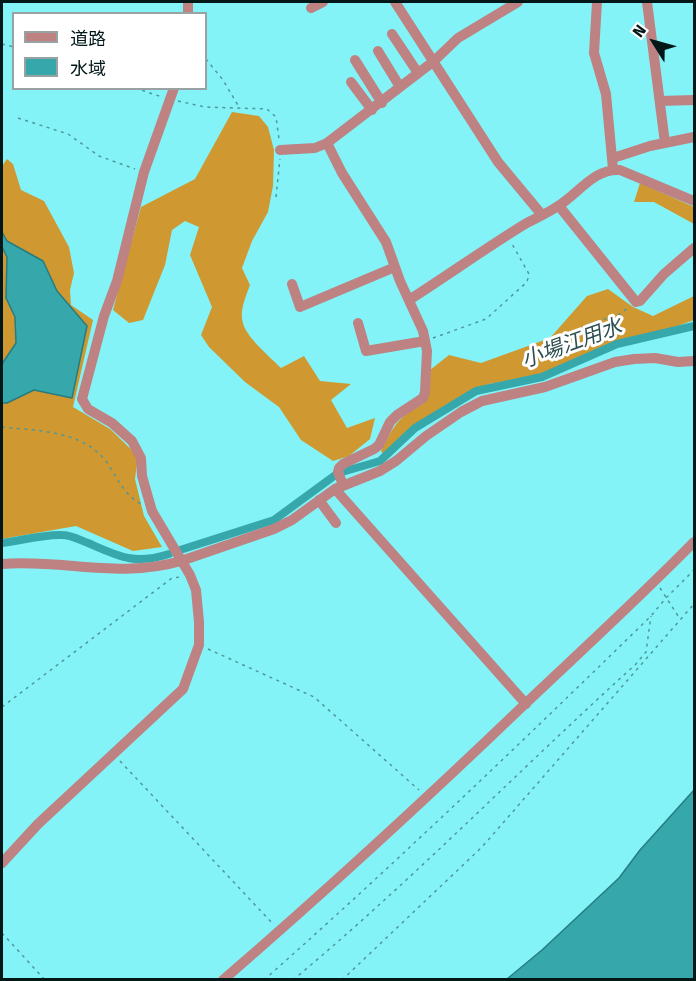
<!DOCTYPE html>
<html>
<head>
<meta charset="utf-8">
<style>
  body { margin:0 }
  #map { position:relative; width:696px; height:981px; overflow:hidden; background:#84f3f7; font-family:"Fira Sans","Noto Sans JP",sans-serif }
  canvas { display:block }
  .frame { position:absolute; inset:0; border:3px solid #011718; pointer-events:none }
  .legend { position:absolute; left:12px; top:12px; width:195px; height:78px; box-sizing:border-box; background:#fff; border:2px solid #99a2a3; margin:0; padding:8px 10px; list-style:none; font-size:18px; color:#011718 }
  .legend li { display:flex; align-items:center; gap:12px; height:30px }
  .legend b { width:30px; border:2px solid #99a2a3 }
  .north { position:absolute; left:624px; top:12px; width:60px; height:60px; -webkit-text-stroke:4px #fff; paint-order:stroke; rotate:307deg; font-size:16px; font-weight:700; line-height:24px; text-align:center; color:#011718 }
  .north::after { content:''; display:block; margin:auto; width:21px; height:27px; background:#011718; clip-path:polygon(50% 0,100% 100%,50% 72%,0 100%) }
</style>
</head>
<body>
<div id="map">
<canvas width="696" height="981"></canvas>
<div class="frame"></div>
<ul class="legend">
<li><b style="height:8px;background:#be8283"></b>道路</li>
<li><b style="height:16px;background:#36a8ac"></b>水域</li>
</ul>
<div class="north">N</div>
</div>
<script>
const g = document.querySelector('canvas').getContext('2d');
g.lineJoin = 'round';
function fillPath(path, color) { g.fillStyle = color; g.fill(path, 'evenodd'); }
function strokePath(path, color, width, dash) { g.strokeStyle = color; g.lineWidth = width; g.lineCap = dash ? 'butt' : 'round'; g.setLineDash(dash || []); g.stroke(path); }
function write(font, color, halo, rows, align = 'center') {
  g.font = font + ' "Fira Sans","Noto Sans JP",sans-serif'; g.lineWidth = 6; g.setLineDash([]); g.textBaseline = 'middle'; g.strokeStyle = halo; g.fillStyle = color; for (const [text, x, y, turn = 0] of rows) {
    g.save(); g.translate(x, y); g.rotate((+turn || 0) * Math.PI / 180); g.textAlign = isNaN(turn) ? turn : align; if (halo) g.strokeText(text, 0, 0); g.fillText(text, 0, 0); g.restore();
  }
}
fillPath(new Path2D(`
  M232,112l27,4 9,11 6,23 -1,36 -5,26 -16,29 -10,27 8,17c-4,11 -11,26 -7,38 3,14 28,35 38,45l23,-12 16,25 31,3 -20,16 16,28 28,-10 -5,21 -21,17 -16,5 -32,-21 -22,-33 -34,-25 -36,-35 -8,-12 11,-28 -22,-52 9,-28 -14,-6 -13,9 -7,35 -22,55 -14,3 -16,-13 28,-103 54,-28z
  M7,159l6,5 8,26 23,11 25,46 5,26 -4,17 1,15 22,15 -20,87 37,22 28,27 -3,23 9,37 18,31 -29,4 -57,-25 -74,13v-373z
  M640,183l54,24v17l-40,-22h-20z
  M608,289l25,18 20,9 41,-20v24l-33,12 -46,12 -73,31 -53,9 -15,6 -64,39 -26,26 -3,-4c6,-10 9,-20 17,-29 25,-26 32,-6 32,-52l19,-15 32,8 69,-25 37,-42z`), '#cf9830');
const water = new Path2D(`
  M2,232l5,9 36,20 14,30 30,35 -15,72 -38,-8 -27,13h-5v-39l14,-21 -1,-26 -9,-19 1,-41 -5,-10z
  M694,790v189h-187l35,-29 77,-72 21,-28z`);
fillPath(water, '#36a8ac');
strokePath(water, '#267c80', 1.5);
strokePath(new Path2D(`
  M342,472l38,-11 35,-33 61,-37 66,-14 75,-33 77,-18
  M2,543c18,-2 42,-9 60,-8 9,0 18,5 26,8 32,14 46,22 81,11
  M180,550l94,-30 60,-44`), '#36a8ac', 8);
strokePath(new Path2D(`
  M2,44l12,3
  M206,59l17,21 16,27
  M135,88l27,9
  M178,101l27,6 62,2 9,8 3,22
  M18,118l50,16 31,22 36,13
  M276,197l4,-38
  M433,338l53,-19 41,-37 2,-8 -17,-30
  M564,340l22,-15 34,-11 9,-7
  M2,427c36,4 79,3 104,34 11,16 18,34 35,43
  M660,588l20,31
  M208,649l106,48 105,93
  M2,707l170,-129 8,-1
  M120,761l153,163
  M2,933l43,47
  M264,980c133,-118 260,-240 387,-364l15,-18 28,-28
  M293,980c120,-100 228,-212 343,-316l10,-12 5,-36
  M342,980l140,-133 212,-243`), '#4e989b', 1.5, [3, 4.5]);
strokePath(new Path2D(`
  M395,2l103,160 44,53
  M597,2l-3,51 12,41 7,75
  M647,2l18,141
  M311,8l12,-6
  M188,14v-12
  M392,34l26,39
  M378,51l22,36
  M355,60l27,43
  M351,82l21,28
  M660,101l34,-1
  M327,143l15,30 44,69 14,39 23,50 4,20 -2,41 -2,6 -26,17 -7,7 -11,23 -5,4 -31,15 -4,4 -1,4 5,13
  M280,150l35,-2 12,-5 107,-82 24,-23 60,-36
  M613,158l37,-12 44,-9
  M559,206l77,96 4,-1 24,-27 30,-26
  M292,284l8,23 95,-40
  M409,300c39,-25 77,-52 116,-76 11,-6 23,-11 33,-18 20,-12 36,-38 62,-36l74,31
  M358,323l8,28 59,-10
  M335,489l191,215
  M319,500l17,23
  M2,564c62,-5 117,15 179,-3l93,-32 18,-9 43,-31 45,-18 16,-10 30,-25 35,-24 21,-11 63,-14 70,-25 19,-3 21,-1 23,4 16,-1
  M2,863l36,-39 145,-135 16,-44v-23l-3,-32 -6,-15 -38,-64 -10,-35 -1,-18 -9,-17 -20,-18 -24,-14 -6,-10 22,-83 13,-35 27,-109 30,-84
  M223,980c103,-89 203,-181 301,-275 57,-54 115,-107 170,-163`), '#be8283', 10);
write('italic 21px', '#2d4e4f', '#fff', [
  ["小場江用水",572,344,-20]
]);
</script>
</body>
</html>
